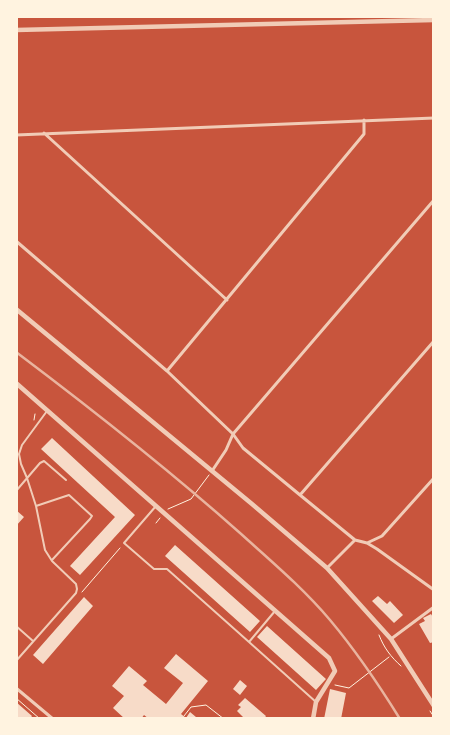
<!DOCTYPE html>
<html>
<head>
<meta charset="utf-8">
<style>
  body { margin:0 }
  #map { position:relative; width:450px; height:735px; overflow:hidden; background:#c8553d; font-family:Lato,sans-serif }
  canvas { display:block }
  .frame { position:absolute; inset:0; border:18px solid #fff3e0; pointer-events:none }
</style>
</head>
<body>
<div id="map">
<canvas width="450" height="735"></canvas>
<div class="frame"></div>
</div>
<script>
const g = document.querySelector('canvas').getContext('2d');
g.lineJoin = 'round';
function fillPath(path, color) { g.fillStyle = color; g.fill(path, 'evenodd'); }
function strokePath(path, color, width, dash) { g.strokeStyle = color; g.lineWidth = width; g.lineCap = dash ? 'butt' : 'round'; g.setLineDash(dash || []); g.stroke(path); }
fillPath(new Path2D(`
  M52,438l83,77 -55,60 -10,-9 45,-49 -74,-68z
  M16,510l8,7 -8,9z
  M175,545l85,76 -10,11 -85,-76z
  M378,596l9,8 3,-3 13,14 -9,8 -22,-22z
  M84,597l9,9 -50,58 -10,-9z
  M431,614l3,5v23l-4,1 -11,-19 6,-3 -2,-3z
  M267,626l59,53 -10,11 -59,-53z
  M176,654l32,27 -27,33 5,4 4,-6 6,5 -1,2h-46l-5,-4 -3,4h-16l-12,-11 11,-12 -12,-10 17,-20 18,15 -4,4 23,19 17,-21 -19,-15z
  M240,680l7,6 -7,9 -7,-6z
  M330,689l16,4 -5,26h-17z
  M245,698l21,18 -2,3h-19l-8,-8 4,-4 -3,-2z
  M16,702l16,14 -2,3 -14,-1z`), '#f7dbc8');
strokePath(new Path2D(`
  M34,420l1,-6
  M168,509l23,-10 18,-24
  M156,523l4,-5
  M82,592l38,-44
  M379,635c5,13 12,22 22,31
  M335,685l14,3 40,-31
  M16,698l24,21
  M430,711l4,6
  M184,716l7,-9 15,-2 18,14`), '#fff3e0', 1);
strokePath(new Path2D(`
  M16,491l24,-28 4,-2 22,19
  M36,506l33,-11 23,21 -2,3 -38,41
  M156,506l-32,37 30,26h13l82,73 26,-31
  M16,626l17,15
  M249,642l67,60
  M16,661l60,-68 1,-4 -1,-5 -24,-23 -7,-11 -9,-44 -9,-28 -6,-14 -2,-10 3,-9 25,-34`), '#f1ccb7', 2);
strokePath(new Path2D(`
  M44,133l183,167
  M16,135l418,-17
  M16,241l151,130 66,63 10,14 57,47 55,45 12,3 10,6 57,41
  M167,371l197,-237v-14
  M212,471l14,-21 7,-16 201,-234
  M300,495l134,-154
  M367,543l15,-7 52,-58
  M327,568l28,-28
  M391,639l43,-32
  M16,688l37,31`), '#f1ccb7', 3);
strokePath(new Path2D(`
  M16,30l418,-10
  M16,309l236,195 75,64 64,71 43,67
  M16,383l313,275 6,13 -19,31 -3,17`), '#f1ccb7', 4.5);
strokePath(new Path2D(`
  M16,352c77,58 152,117 224,181 31,28 63,55 90,87 26,31 49,65 70,99`), '#e9b49f', 2.5);
</script>
</body>
</html>
